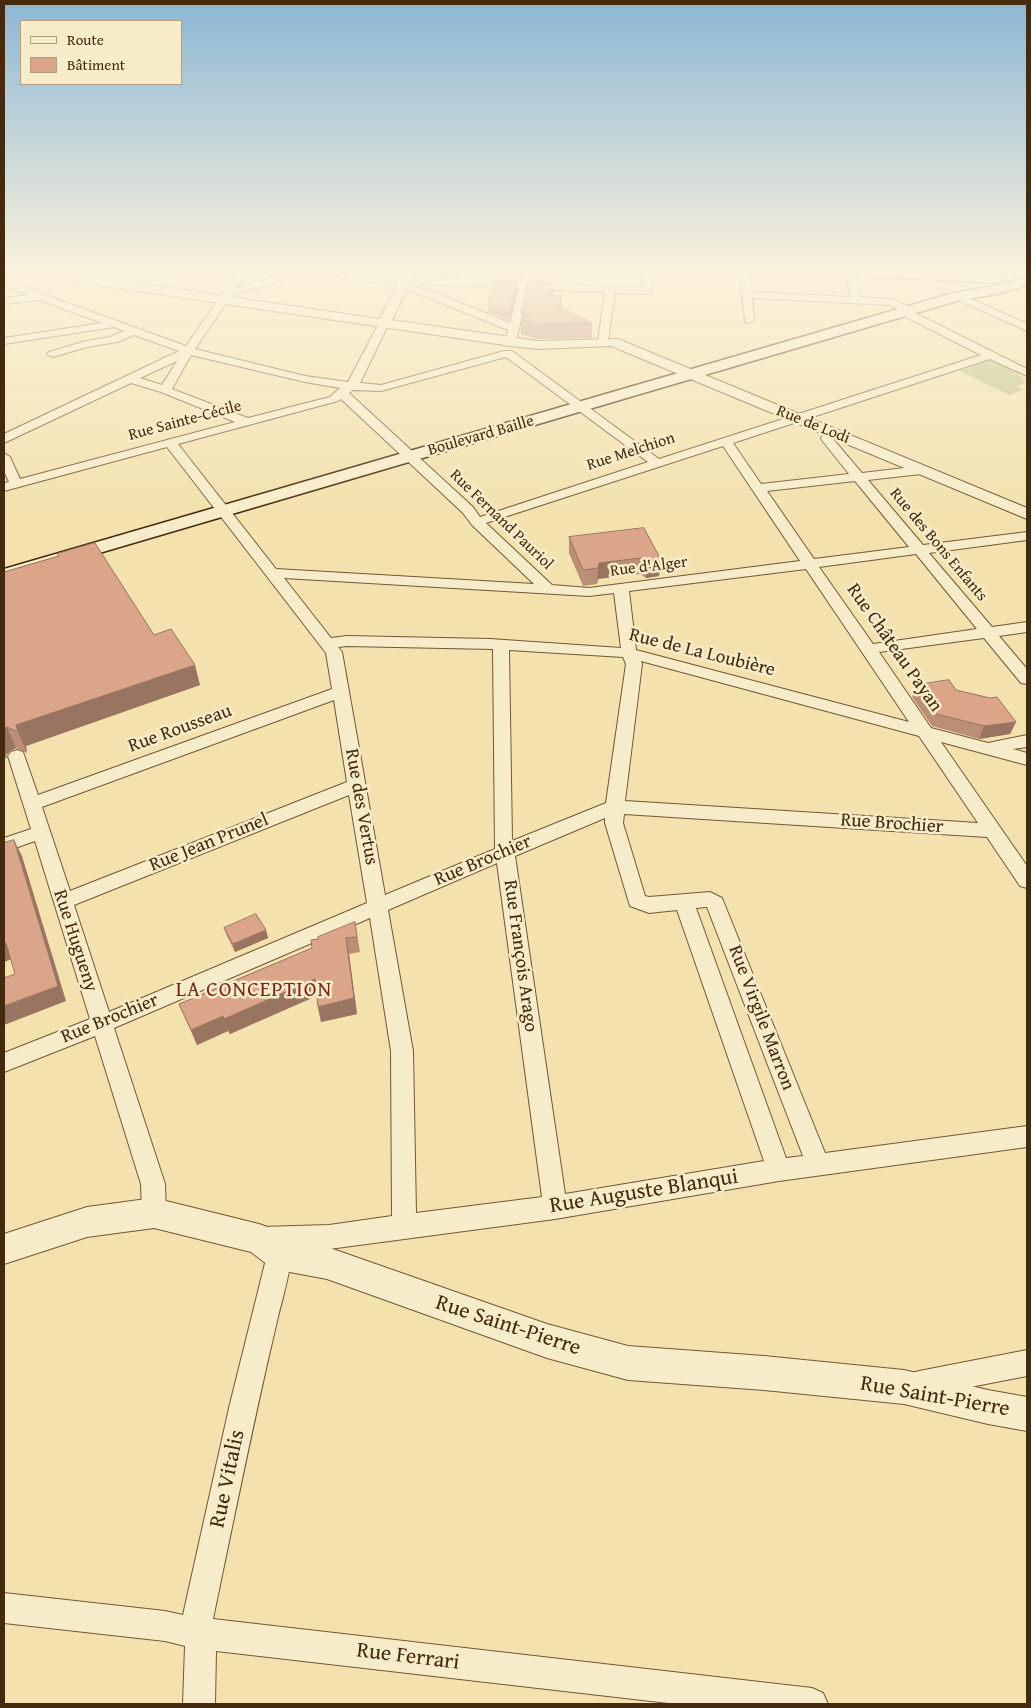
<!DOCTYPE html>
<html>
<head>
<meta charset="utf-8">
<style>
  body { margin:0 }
  #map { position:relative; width:1031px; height:1708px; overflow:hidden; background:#f3e2ae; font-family:"Gentium Book Plus",serif }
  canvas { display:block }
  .frame { position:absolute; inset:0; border:5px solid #442a0e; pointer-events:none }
  .legend { position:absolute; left:20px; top:20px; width:162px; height:65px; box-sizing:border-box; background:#f7ecca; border:1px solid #af9e7f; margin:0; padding:6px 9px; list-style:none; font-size:15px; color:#442a0e }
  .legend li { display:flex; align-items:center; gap:10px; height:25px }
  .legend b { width:25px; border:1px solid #af9e7f }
</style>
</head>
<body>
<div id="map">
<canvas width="1031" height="1708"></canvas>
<div class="frame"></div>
<ul class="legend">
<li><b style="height:6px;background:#f7ecca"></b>Route</li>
<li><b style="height:14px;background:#daa589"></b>Bâtiment</li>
</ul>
</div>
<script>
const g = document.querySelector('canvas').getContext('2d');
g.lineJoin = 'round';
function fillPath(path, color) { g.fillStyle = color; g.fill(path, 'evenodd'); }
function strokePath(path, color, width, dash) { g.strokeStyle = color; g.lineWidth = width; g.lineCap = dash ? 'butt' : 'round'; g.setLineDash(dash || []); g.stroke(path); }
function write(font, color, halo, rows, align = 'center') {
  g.font = font + ' "Gentium Book Plus",serif'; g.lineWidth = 5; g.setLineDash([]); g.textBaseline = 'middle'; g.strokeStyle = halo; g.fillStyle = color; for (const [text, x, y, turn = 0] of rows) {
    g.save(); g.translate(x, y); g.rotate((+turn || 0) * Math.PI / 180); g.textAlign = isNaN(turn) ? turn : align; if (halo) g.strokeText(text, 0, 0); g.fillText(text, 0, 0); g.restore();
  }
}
fillPath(new Path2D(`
  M991,359l29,15 -2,1 5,3 -2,1 6,3 -11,4 7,4 -14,5 -49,-24z`), '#bfc288');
const minor = new Path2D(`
  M237,273h10l-11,15 54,-15h17l-76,23 -36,53 110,27 43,6 31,-59 5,-3 5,3 -29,60 21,2 123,-34h8l147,108 322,-104 -81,-41v-4l-11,-5 -137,-7 2,22 -5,3 -4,-1 -5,-49h10l2,19 99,5 -6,-24h10l6,24 30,2 22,9 1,2 -1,2 114,57v7l-37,-17 -257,84 28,41 88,-10 -28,-35 4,-11 4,-1 6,4 -2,8 29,34 59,-7 5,1 1,3 -6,4 -53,6 55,65 104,-13v8l-98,13 63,74 35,-5v10l-28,4 28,33v15l-6,-1 -37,-45 -105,14 52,76 57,15 39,-8v12l-14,2 14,4v12l-86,-23 86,124v22l-7,-2 -33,-49 -363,-23 -1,9 22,73 4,1 61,-5 12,6 103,255 202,-27v21l-248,34 -224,38 -226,30 -39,1c4,11 -9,54 -12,67 -24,101 -44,201 -65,302l599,69 11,5 5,11h-151l-461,-53 -1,53h-32l2,-58 -20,-5 -161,-18v-30l161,18 18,4 46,-207 39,-157h-7l-9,-3 -3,-9 3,-9 9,-3 68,-2 63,-9 -1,-165 -21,-133 -256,110 51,156 1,29 -3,8 -9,4 -9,-4 -3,-8 -1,-29 -46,-148 -91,36v-19l86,-34 -55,-178 -31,11v-14l27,-9 -23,-73 3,-4 6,-2 6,2 15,43 294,-106 -6,-36 -159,-206 -163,44v-8l5,-1 -5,-11v-18l6,4 10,22 215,-57 -74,-30 -30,-9 -127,60v-9l175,-83 -45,-16 -17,7 -30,5 -34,10 -6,-3 2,-2 37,-11 24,-4 14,-6 -10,-4 -110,17v-6l98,-15 -62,-23 -36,4v-6l24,-3 -24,-9v-6l182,66zM191,355l114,27 35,6 -10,9 -82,21 -76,-29zM506,357l142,105 -168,55 -7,-10 -124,-114 4,-3 28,1zM177,361l-15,24 -22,-7zM341,399l122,114 9,12 62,59 -258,-15 -98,-125 160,-43zM723,446l77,115 -211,27 -37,-3 -66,-62zM855,481l54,66 -95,12 -47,-68zM916,554l61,75 -104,15 -54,-77zM806,569l103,153 -273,-72 -7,-59zM284,578l305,18 25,-3 7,55 -131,-9 -143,-3 -16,2zM347,646l146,3 2,200 -110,46 -43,-243 -4,-5zM509,650l114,7 3,7 -20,139 -94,38zM641,661l278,75 59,87 -353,-22 17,-137zM334,700l13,82 -277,109 -28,-84zM349,795l18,108 -258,109 -35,-107zM605,818v5l25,83 19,7 28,-3 87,251 -199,33 -50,-338zM497,863l45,334 -126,16 -3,-162 -25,-141zM706,907h1l96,249 -17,2 -90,-250z
  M321,273l200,9 3,-9h8l-1,10 111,5v-15h10v18l-5,3 -32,-1 -7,48 -5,3 -5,-3 7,-49 -76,-3 -13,51 -5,3 -5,-3 2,-10 -104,-42 5,-3 27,8 74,30 9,-35 -168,-7z
  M958,293l69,31v7l-73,-33v-4z
  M1027,1350v26l-108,21 -10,-3 -3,-10 3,-10 10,-3z`);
const tertiary = new Path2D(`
  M36,273h33l311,46 23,-46h12l-23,47 146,21 80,-2 409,169v11l-416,-173 -73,3 -27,-3 -469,-69z
  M154,1198l105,26 11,4 16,12 41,7 220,77 81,22 136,10 140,14 84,20 39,7v34l-39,-7 -84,-20 -140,-14 -136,-10 -81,-22 -220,-79 -48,-9 -11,-5 -17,-13 -97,-24 -67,9 -83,27v-30l83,-27z`);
const secondary = new Path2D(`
  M863,273c20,0 136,-3 143,6l-7,4 -129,-6z
  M1027,277v8l-30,9 -37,6 -956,281v-12l949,-276 42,-7z`);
strokePath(minor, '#705836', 2);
strokePath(tertiary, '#705836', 2);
strokePath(secondary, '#442a0e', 3);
fillPath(minor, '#f7ecca');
fillPath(tertiary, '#f7ecca');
fillPath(secondary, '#f7ecca');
fillPath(new Path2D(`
  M435,273h26l-1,4 -25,-1z
  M553,287l-1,9 10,-1 -1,13 31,15v15l-54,1 -17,-5v-22z
  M517,290l-8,30 -21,-8v-7z
  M569,537l92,23 -2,16 -13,2 -6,-4 -42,5 -1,5 -14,2 -14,-33z
  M57,554l97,81 46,50 -174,61 1,7 -11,-5 -6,3 -4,4 1,4 -3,-1v-186l54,-16z
  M917,685l39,5 60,32 -6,12 -31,5 -47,-13 -20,-29z
  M355,922l5,30 -11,2 8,60 -36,8 -3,-15 -1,-12 -87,39 -2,-3 -31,14 -18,-41 133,-56 6,-9z
  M224,928l42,2 2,8 -33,14 -8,-16z`), '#bb8e76');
fillPath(new Path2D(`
  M517,283v7l-8,30v-7z
  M553,287l-1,14 -7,-4z
  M562,295l-1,15 -2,-3z
  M661,560l-2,16 -13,2 1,-16z
  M615,561l-2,16 -15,2 -1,5 1,-16 1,-5z
  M195,665l5,20 -174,61 1,7 -9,-21 -2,-7z
  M1016,722l-6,12 -31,5 5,-13z
  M7,727l9,21 -6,3 -4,4 1,4 -3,-7v-23z
  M14,840l8,16 44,145 -62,24v-19l54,-20z
  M266,930l2,8 -33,14 -2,-8z
  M346,938l3,16 8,60 -36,8 -3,-15z
  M4,943h2l9,15 -11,4z
  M315,979l4,16 -89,39 -6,-15z
  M223,1016l5,15 -31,14 -6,-15z`), '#997460');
const building = new Path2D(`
  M530,277l23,10 -8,10 17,-2 -3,12 33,16 -54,1 -17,-5 8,-4 -8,-3z
  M494,282l23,1 -8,30 -21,-8z
  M644,528l17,32 -14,2 -5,-4 -27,3 -16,2 -1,5 -15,2 -14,-33z
  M95,543l59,92 17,-6 24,36 -179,60 2,7 -11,-5 -3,2v-157l55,-16 -2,-2z
  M949,680l7,10 34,8 7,-1 19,25 -32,4 -47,-12 -20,-29z
  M14,840l44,146 -54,20v-28l11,-4 -9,-31h-2v-100z
  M256,914l10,16 -33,14 -9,-16z
  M355,922l2,15 -11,1 8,60 -36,9 -3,-28 -91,40 -1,-3 -32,14 -12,-26 133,-56 -1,-8 7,-1v-2z`);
fillPath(building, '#daa589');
strokePath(building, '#997460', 1);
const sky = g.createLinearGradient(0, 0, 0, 512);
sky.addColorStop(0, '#8bb7d4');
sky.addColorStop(0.53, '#faf2db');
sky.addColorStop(1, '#faf2db00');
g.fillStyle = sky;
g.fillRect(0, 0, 1031, 512);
write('16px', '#442a0e', '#f7ecca', [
  ["Rue Sainte-Cécile",185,421,-15],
  ["Rue de Lodi",813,425,22],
  ["Boulevard Baille",481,436,-16],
  ["Rue Melchion",631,452,-18],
  ["Rue Fernand Pauriol",501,520,44],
  ["Rue des Bons Enfants",938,545,50],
  ["Rue d'Alger",649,567,-7]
]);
write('19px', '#442a0e', '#f7ecca', [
  ["Rue Château Payan",894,648,55],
  ["Rue de La Loubière",702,653,14],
  ["Rue Rousseau",180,729,-20],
  ["Rue des Vertus",361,807,80],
  ["Rue Brochier",892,824,4],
  ["Rue Jean Prunel",209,843,-22],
  ["Rue Brochier",483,861,-23],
  ["Rue Hugueny",75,941,72],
  ["Rue François Arago",520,956,82],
  ["Rue Virgile Marron",761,1018,69],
  ["Rue Brochier",110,1019,-22]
]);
g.letterSpacing = '1px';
write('21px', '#7a1f14', '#f7ecca', [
  ["LA CONCEPTION",254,991]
]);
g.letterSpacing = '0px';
write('22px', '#442a0e', '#f7ecca', [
  ["Rue Auguste Blanqui",644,1192,-9],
  ["Rue Saint-Pierre",508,1326,18],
  ["Rue Saint-Pierre",935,1397,10],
  ["Rue Vitalis",228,1479,-78],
  ["Rue Ferrari",408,1657,7]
]);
</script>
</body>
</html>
